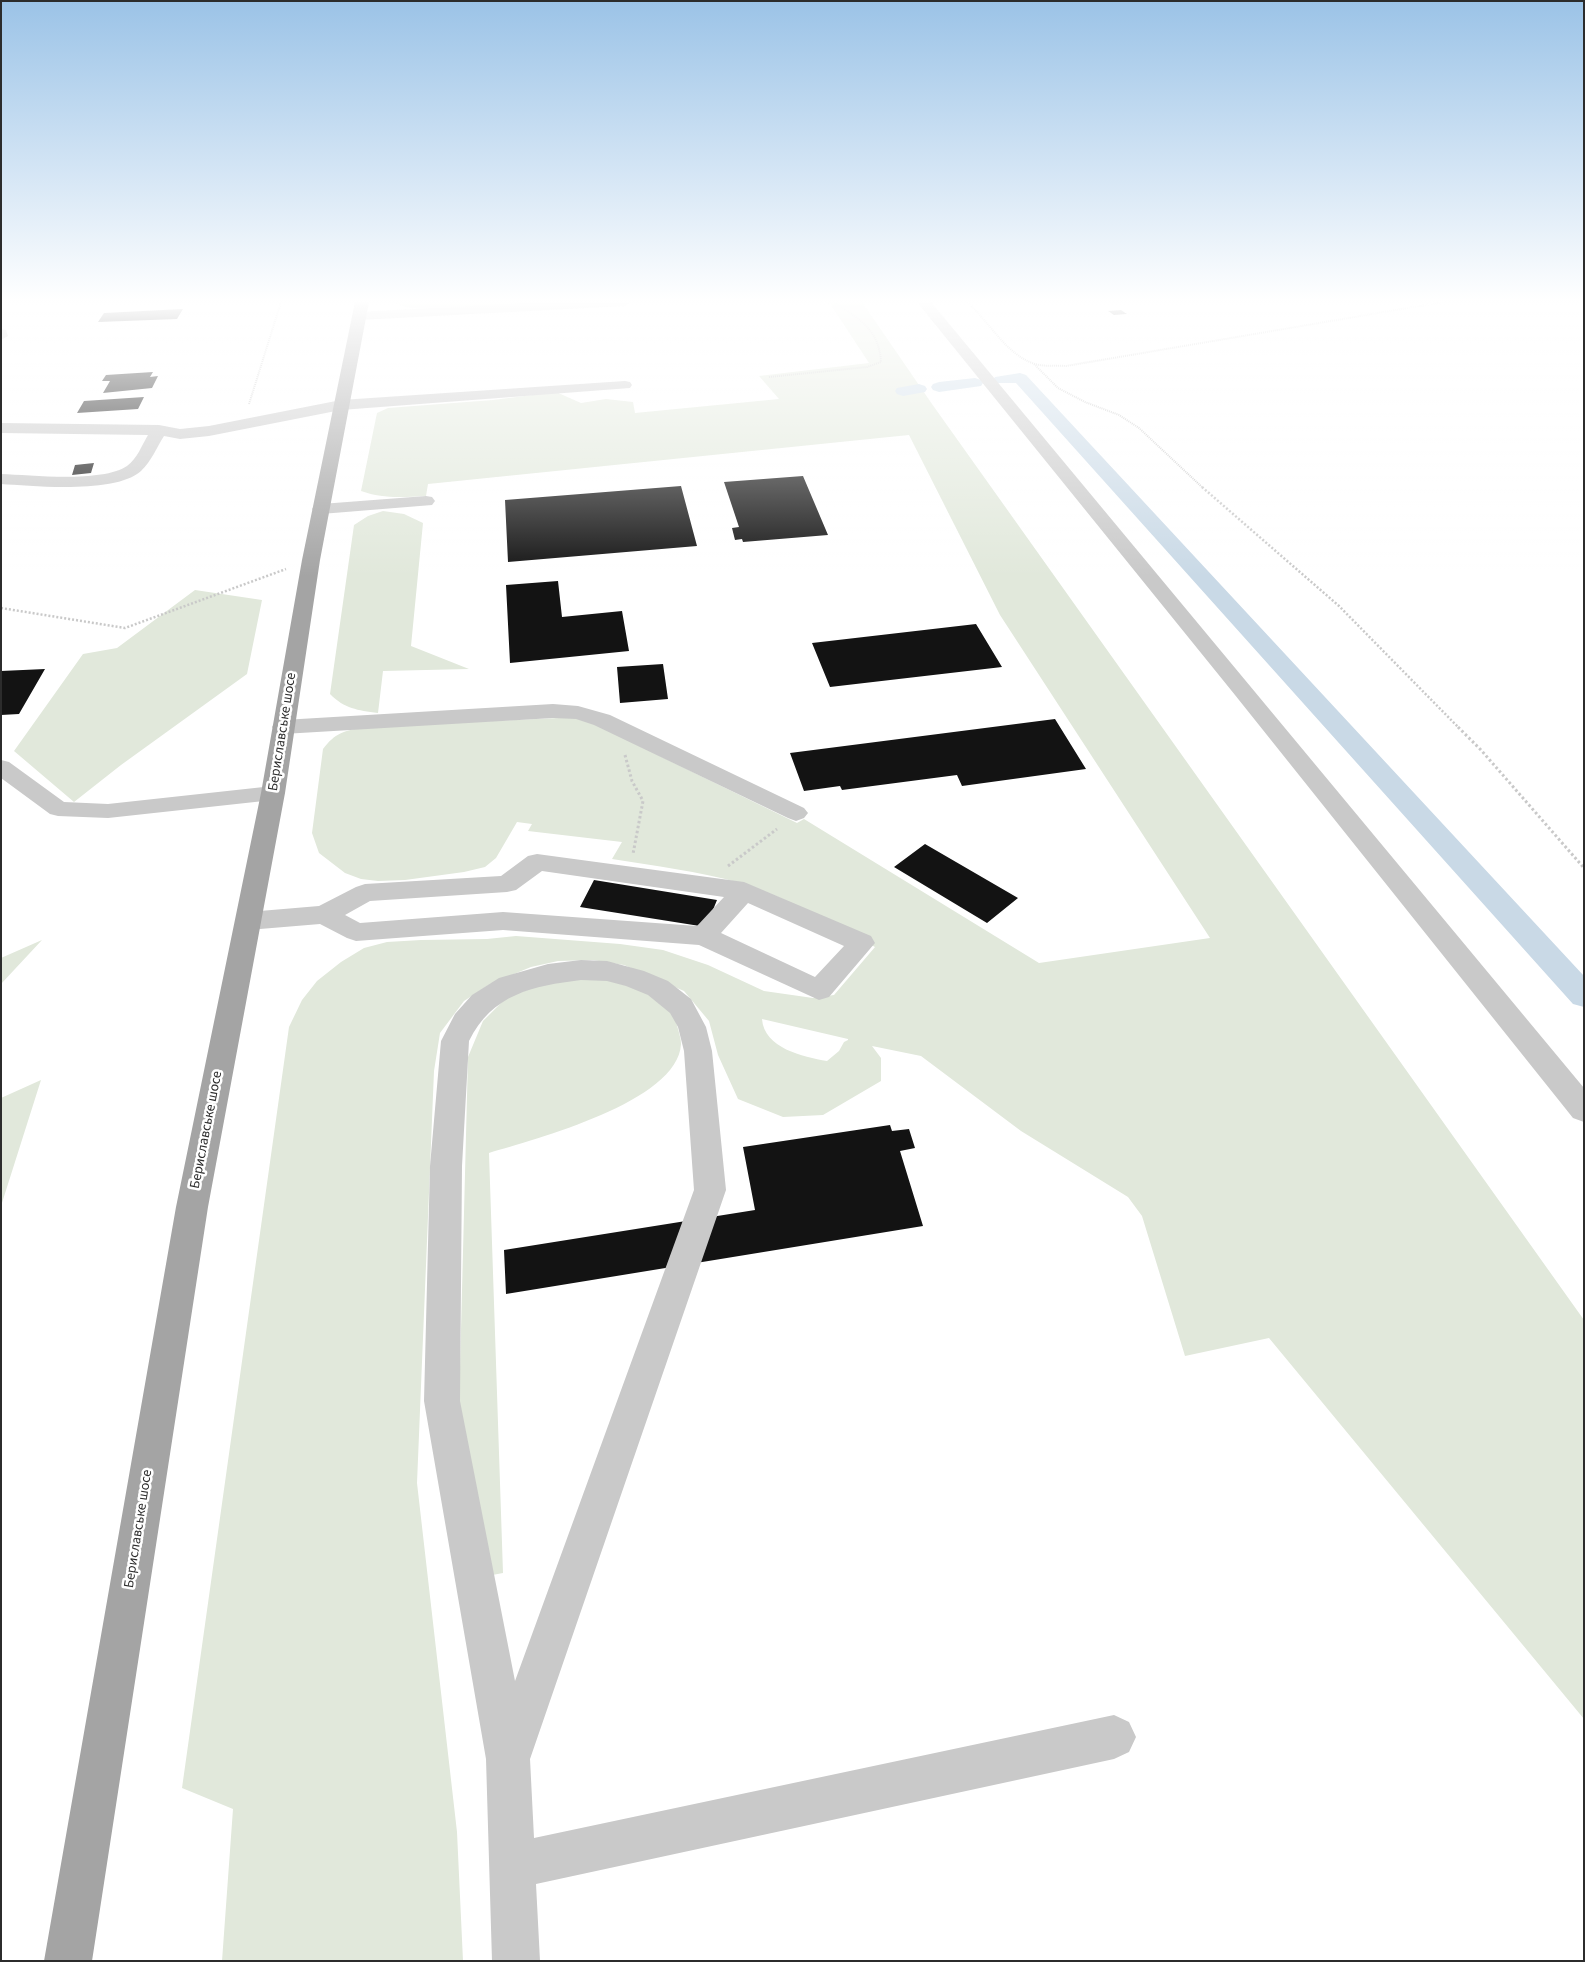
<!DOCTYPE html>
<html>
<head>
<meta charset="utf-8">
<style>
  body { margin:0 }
  #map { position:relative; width:1585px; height:1962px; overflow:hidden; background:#fff; font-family:"Source Sans 3",sans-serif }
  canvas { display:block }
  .frame { position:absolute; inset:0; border:2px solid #2c2c2c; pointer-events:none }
</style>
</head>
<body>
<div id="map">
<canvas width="1585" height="1962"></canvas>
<div class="frame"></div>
</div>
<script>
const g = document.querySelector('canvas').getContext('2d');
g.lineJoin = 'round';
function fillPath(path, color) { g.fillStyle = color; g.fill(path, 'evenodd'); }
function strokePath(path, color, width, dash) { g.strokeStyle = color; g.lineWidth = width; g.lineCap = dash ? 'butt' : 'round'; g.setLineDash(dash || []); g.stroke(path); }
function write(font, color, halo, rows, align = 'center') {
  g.font = font + ' "Source Sans 3",sans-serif'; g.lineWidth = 5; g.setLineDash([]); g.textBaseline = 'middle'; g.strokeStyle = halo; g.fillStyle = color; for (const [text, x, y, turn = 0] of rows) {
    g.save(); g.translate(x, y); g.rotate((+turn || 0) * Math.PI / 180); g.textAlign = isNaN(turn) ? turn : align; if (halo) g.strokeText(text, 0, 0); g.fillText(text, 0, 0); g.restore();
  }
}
fillPath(new Path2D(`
  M393,302h180l-138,7c-12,-1 -31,1 -42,-7z
  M824,302h38l70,102 652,916v399l-315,-381 -84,18 -43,-140 -14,-19 -107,-66 -100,-75 -49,-10 9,12v23l-58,34 -40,2 -45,-18 -20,-44 -9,-34 -25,-30 -60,-26 -31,-5 -35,1 -27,6 -41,17 -26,17 -24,32 -6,38 -17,412 40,349 6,129h-241l11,-152 -51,-21 107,-761 13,-27 15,-19 24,-19 23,-14 23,-6 34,-2 66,-1 29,-3 104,8 43,6 45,15 56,26 49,7 21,-3 41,-48c-42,-23 -90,-51 -135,-64 -42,-12 -85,-17 -128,-24l10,-17 -94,-11 4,-7 -15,-2 -21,36 -11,9 -21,5 -59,8 -27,1 -17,-2 -16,-6 -26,-20 -7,-20 11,-84c12,-16 21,-18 40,-22l217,-10 217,106 7,-4 235,144 171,-25 -210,-323 -91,-180 -481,49 -2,12c-23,1 -43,3 -65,-5l16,-78 11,-5 105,-8 63,-8 25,11 25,-4 27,3 2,11 144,-14 -20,-23 110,-13 -38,-58zM762,1019l86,20v1l-4,2 -5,9 -12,10c-24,-4 -63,-13 -65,-42z
  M383,511l21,3 19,9 -12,123 58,23 -86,2 -5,42c-21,-3 -33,-4 -48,-19l24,-169 14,-9z
  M195,590l67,10 -15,74 -126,91 -47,37 -60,-51 69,-97 34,-6z
  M42,940l-41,44v-26z
  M604,978c30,7 67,15 74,51 1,4 3,10 3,15 -3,58 -146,95 -192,109l14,420 -16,3 -28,-169 9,-350 15,-36 23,-23 29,-11 30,-8z
  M41,1080l-40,126v-108z`), '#e1e8db');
fillPath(new Path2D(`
  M1020,373l6,2 558,601v31l-11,-3 -557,-621h-21l-2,-3 2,-3z
  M975,378l6,2 2,3 -2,3 -42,6 -6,-2 -2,-3 2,-3 6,-2z
  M919,384l6,2 2,3 -2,3 -22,4 -6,-2 -2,-3 2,-3z`), '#c9d9e6');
fillPath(new Path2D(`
  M183,309l-6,10 -79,3 6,-9z
  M1121,310l6,4 -13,1 -6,-4z
  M153,372l-3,5 8,-1 -6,12 -49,5 7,-12h-8l4,-6z
  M144,397l-6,12 -61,4 7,-12z
  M94,463l-3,10 -19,2 3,-10z
  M803,476l25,59 -85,7 -1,-3 -7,1 -3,-12 7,-1 -15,-45z
  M681,486l16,60 -189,16 -3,-62z
  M558,581l4,36 60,-6 7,40 -119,12 -4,-78z
  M976,624l26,43 -172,20 -18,-44z
  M663,664l5,35 -48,4 -3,-36z
  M45,669l-26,45 -18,1v-44z
  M1055,719l31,50 -124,17 -5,-11 -115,15 -2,-4 -36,5 -14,-38z
  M925,844l93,54 -31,25 -93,-56z
  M594,880l123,20 -11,27 -126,-20z
  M890,1125l2,6 17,-2 6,19 -15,3 23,75 -417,68 -2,-44 251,-40 -12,-63z`), '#131313');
strokePath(new Path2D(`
  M967,302c22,19 39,53 68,62 10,3 21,1 31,2l377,-64
  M1034,364l24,24 27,14 34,13 20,13 64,60
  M769,377l98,-10 14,-5c-2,-33 -22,-43 -47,-60
  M249,404l32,-102`), '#c9c9c9', 2, [1, 1]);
strokePath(new Path2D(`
  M1202,487l137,119 120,122
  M1,608l124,20 161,-59`), '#c9c9c9', 2.5, [2, 2]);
strokePath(new Path2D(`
  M1458,727l23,23 103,118
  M625,755l7,26 11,20 -10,53
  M728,866l49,-37`), '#c9c9c9', 3, [2.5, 2.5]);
fillPath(new Path2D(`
  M546,302h86l-7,4 -266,14 -7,-4 7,-4z
  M917,302h14l653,786v34l-11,-4 -338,-423z
  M1,329l5,1 2,6 -7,4z
  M625,381l5,1 2,3 -2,3 -289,22 -132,26 -29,3 -16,-3c-7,11 -13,26 -23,35 -25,23 -107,15 -140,13v-10c31,1 100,9 126,-8 10,-7 15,-21 21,-31l-147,-2v-10l158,2 21,4 29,-3 132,-26z
  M426,496l6,1 3,4 -3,4 -111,9 -6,-1 -3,-4 3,-4 6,-1z
  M553,704l25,2 32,9 194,93 4,5 -4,5 -8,3 -8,-3 -194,-93 -18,-6 -23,-1 -270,16 -8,-2 -3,-5 3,-5 8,-2z
  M1,760l8,2 55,40 44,2 165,-18 8,2 4,5 -4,5 -8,2 -165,18 -50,-2 -8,-2 -49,-36z
  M537,854l207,28 127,54 4,7 -46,54 -10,3 -120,-55 -196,-15 -147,11 -9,-3 -27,-14 -72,6 -9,-3 -4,-6 4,-6 9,-3 71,-6 37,-19 9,-3 136,-8 27,-20zM542,871l182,26 -27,29 -194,-14 -143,11 -15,-8 25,-14 137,-9 9,-2zM748,903l96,43 -29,31 -94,-44z
  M581,960l26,1 37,10 24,10 23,18 15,28 6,24 14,139 -196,569 4,79 580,-123 15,7 7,15 -7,15 -15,7 -578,125 4,77h-48l-6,-202 -62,-358 6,-235 11,-125 14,-27 17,-19 27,-17 49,-14zM581,980l26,1 19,5 22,9 22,18 8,14 6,24 10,139 -179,491 -55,-280 2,-235 7,-125c23,-47 64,-55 112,-61z`), '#c9c9c9');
fillPath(new Path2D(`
  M355,302h14l-49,258 -35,233 -77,414 -116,754h-48l132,-754 85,-414 41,-233z`), '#a4a4a4');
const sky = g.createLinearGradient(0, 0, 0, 577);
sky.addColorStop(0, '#9bc3e7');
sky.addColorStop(0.52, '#fff');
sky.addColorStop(1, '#ffffff00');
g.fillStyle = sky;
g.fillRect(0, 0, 1585, 577);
write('14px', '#2c2c2c', '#fff', [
  ["Бериславське шосе",283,732,-81],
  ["Бериславське шосе",207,1130,-79],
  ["Бериславське шосе",139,1529,-81]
]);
</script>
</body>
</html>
